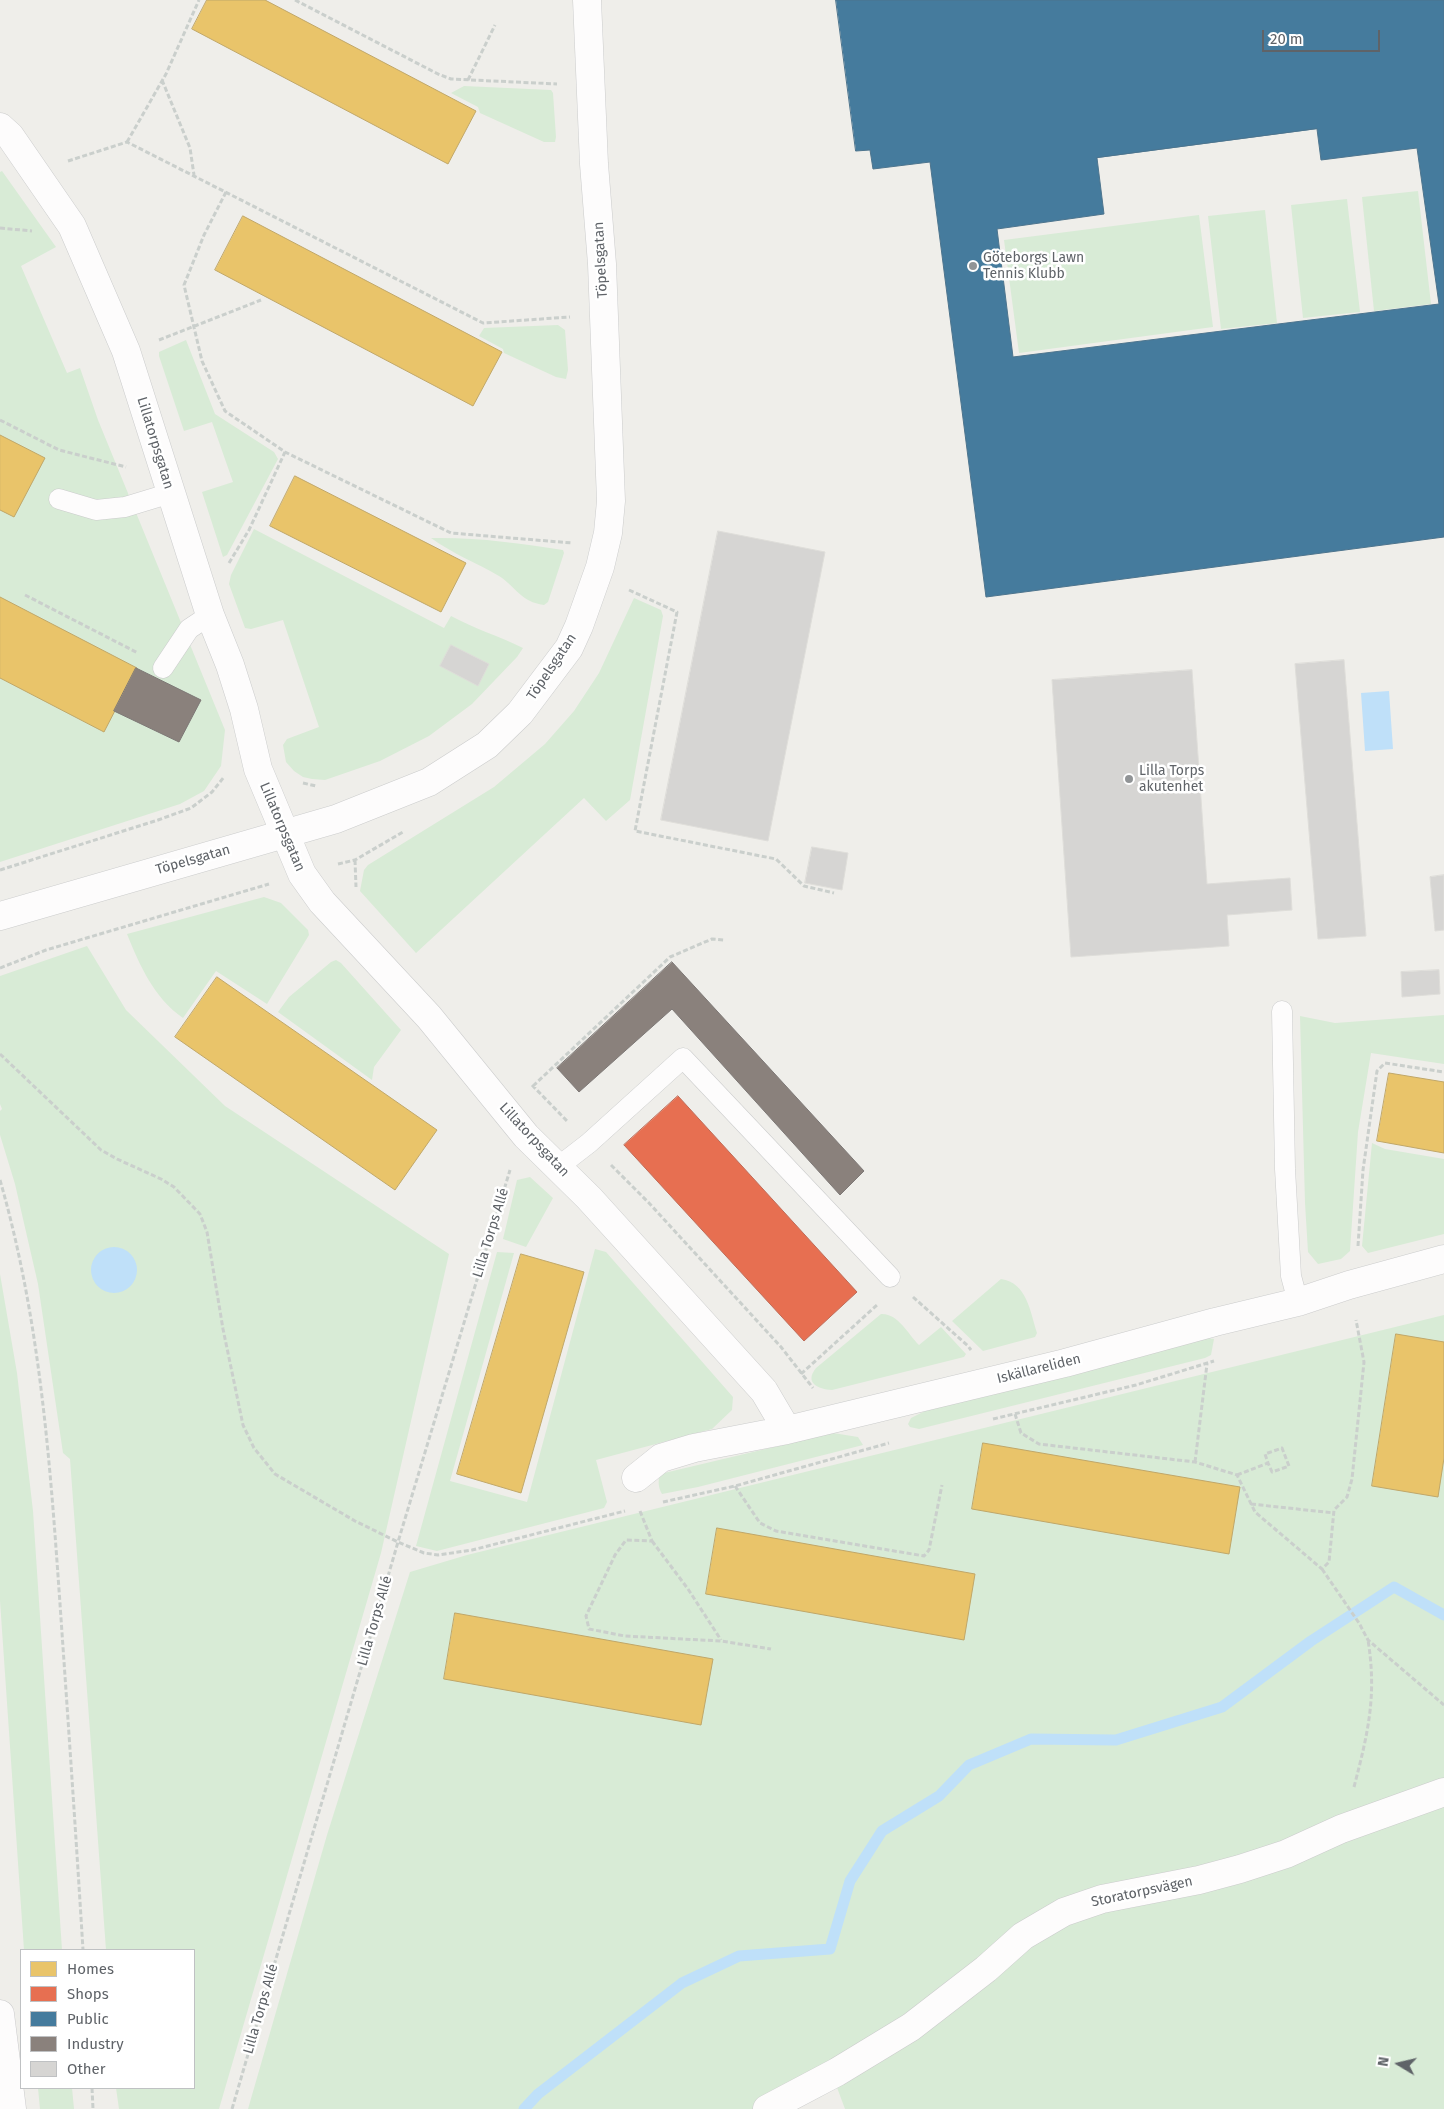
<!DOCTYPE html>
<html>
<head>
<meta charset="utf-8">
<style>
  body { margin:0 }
  #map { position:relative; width:1444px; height:2109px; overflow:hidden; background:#efeeea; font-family:"Fira Sans",sans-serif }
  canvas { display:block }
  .legend { position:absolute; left:20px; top:1949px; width:175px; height:140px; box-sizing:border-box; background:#fff; border:1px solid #bfc1c3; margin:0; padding:6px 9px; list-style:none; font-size:15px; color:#5f6368 }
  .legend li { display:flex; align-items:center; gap:10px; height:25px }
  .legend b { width:25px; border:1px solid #bfc1c3 }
  .north { position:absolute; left:1374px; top:2039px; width:50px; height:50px; -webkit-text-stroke:4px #fff; paint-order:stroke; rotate:279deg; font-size:14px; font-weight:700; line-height:20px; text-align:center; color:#5f6368 }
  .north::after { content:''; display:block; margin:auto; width:18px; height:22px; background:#5f6368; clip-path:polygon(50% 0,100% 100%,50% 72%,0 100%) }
  .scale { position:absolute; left:1262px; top:30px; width:118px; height:22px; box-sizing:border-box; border:2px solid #5f6368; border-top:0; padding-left:6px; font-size:15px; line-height:18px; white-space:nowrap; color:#5f6368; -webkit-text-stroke:4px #fff; paint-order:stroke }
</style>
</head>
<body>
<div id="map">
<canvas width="1444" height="2109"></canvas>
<ul class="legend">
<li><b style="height:14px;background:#e9c46a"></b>Homes</li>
<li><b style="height:14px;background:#e76f51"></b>Shops</li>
<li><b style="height:14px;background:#457b9d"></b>Public</li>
<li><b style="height:14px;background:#8a817c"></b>Industry</li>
<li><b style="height:14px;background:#d6d5d3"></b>Other</li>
</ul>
<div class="north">N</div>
<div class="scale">20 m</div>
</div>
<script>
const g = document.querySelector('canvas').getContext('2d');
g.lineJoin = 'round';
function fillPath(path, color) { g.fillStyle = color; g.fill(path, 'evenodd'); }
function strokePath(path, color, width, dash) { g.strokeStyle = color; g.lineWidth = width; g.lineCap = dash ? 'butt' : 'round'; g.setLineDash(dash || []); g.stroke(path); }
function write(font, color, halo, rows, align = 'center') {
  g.font = font + ' "Fira Sans",sans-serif'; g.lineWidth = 5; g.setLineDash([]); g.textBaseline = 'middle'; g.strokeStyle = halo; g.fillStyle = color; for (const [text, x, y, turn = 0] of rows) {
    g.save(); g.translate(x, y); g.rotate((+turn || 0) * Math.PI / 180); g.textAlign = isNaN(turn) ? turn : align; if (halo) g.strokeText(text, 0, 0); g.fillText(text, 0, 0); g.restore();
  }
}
fillPath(new Path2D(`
  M464,86l87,4 2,3 3,44 -1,5h-11l-64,-29 -2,-6 -27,-14z
  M2,171l54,76 -35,19 46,107 13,-5 18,52 127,310 -4,36 -17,25 -24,13 -180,58v-690z
  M1418,191l13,113 -57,7 -12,-114z
  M1347,199l13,113 -57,6 -12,-113z
  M1265,210l12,113 -56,6 -13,-113z
  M1199,215l14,112 -194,26 -15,-113z
  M558,325l7,5 3,40 -2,9 -10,-2 -52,-24 -1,-4 -24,-13 5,-8z
  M186,340l29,74 59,38 4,7 -51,96 -4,2 -21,-65 31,-10 -21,-60 -28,9 -25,-75v-4z
  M254,529l190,99 7,-12c24,13 48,20 72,32l-6,9 -45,47 -43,32 -49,25 -55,19 -13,-1 -9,-2 -9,-6 -8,-9 -3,-17 4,-6 32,-12 -36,-107 -32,9 -6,-1 -16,-44 2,-9z
  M431,538c44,-1 89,5 132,12l1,3 -16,49 -4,3c-23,-3 -28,-18 -45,-29 -22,-13 -46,-22 -68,-38z
  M634,598l27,12 2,6 -33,184 -24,21 -22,-23 -168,155 -56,-62 4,-21 4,-5 126,-78 51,-43 29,-33 25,-38z
  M264,897l17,6 27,27 1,5 -42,69 -51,-33 -33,47c-29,-20 -43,-52 -56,-84z
  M87,946l39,64 99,96 224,148 -68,299 -162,556h-100l-3,-21h78v-138h-88l-36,-491 -7,-6 -25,-169 -23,-100 -15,-49v-24l2,-2 -2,-5v-128z
  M336,960l5,3 60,67 -27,37 -2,13 -94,-68 11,-15 42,-35z
  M1444,1015v49l-73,-11 -13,79 -8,119 -9,8 -23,5 -10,-12 -3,-49 -5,-187 35,7z
  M1372,1143l13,6 59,10v75l-76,19 -6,-7z
  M530,1177l23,21 -27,49 -23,-8 14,-59z
  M595,1249l11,3 127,145 -1,13 -20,19 -116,31 11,42 -3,6 -167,43 -21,-5 81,-294 17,1 -64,228 77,21z
  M0,1274l17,99 16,138 29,439h-38l-24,-349z
  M1001,1279c26,4 29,32 36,54l-2,4 -52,14 -31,-30z
  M881,1314c17,-1 27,20 38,31l22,-18 25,27 -2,3 -132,33c-14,-1 -28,-7 -16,-22z
  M1444,1315v794h-599l-16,-43 -39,43h-542l79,-274 83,-263 57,-17z
  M1208,1338l6,1 -3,16 -6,3 -286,71 -9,-2 -2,-3 3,-6 14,-7z
  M833,1433l25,4 5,8 -165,42 -36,7c-4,-7 -4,-13 -2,-20z
  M38,2088h34l2,21h-34z`), '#d8ebd6');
fillPath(new Path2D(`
  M1389,691l4,58 -28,2 -4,-58z
  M91 1270a23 23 0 1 1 46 0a23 23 0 1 1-46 0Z`), '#bfe0f9');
const homes = new Path2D(`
  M207,0h58l211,111 -28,53 -256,-135z
  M243,216l259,136 -29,54 -258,-136z
  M0,435l45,23 -31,59 -14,-7z
  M295,476l171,87 -25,49 -171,-86z
  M0,597l137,71 -33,64 -104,-54z
  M217,977l220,153 -42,60 -220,-153z
  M1389,1073l55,9v71l-67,-12z
  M521,1254l63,18 -63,221 -64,-19z
  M1396,1334l48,8v116l-6,39 -66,-11z
  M983,1443l257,44 -11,67 -257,-45z
  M717,1528l258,46 -11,66 -258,-46z
  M455,1613l258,46 -12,66 -257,-46z`);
fillPath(homes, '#e9c46a');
strokePath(homes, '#c0a769', 1);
const shops = new Path2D(`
  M678,1096l179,196 -53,49 -180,-196z`);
fillPath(shops, '#e76f51');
strokePath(shops, '#be6b58', 1);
const public = new Path2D(`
  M836,0h608v537l-458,60 -56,-435 -57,7 -3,-19 -14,1zM1317,129l4,31 96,-12 22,156 -426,53 -16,-128 107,-15 -7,-56z`);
fillPath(public, '#457b9d');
strokePath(public, '#4d748d', 1);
const industry = new Path2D(`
  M136,668l65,32 -22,42 -65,-31z
  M672,962l192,209 -24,24 -168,-186 -93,83 -22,-24z`);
fillPath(industry, '#8a817c');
strokePath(industry, '#7d7876', 1);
strokePath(new Path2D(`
  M524,2109l14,-15 144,-111 57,-27 91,-7 20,-68 32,-50 57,-35 30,-31 62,-26 85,1 106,-33 89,-66 83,-54 50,28`), '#bfe0f9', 11);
const building = new Path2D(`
  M718,531l107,21 -57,289 -107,-21z
  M451,645l38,19 -11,22 -38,-20z
  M1344,660l22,276 -48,3 -23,-275z
  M1192,670l15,214 83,-6 2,32 -65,5 2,31 -158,11 -19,-277z
  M812,847l36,6 -6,37 -37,-7z
  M1444,875v55l-9,1 -5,-54z
  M1439,970l1,24 -38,3 -1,-25z`);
fillPath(building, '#d6d5d3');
strokePath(building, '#deddd9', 1);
const lane = new Path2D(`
  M59,499l37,11 29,-3 46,-14
  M163,668l26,-39 21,-14
  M1282,1011l3,158 6,107 7,26
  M558,1167l31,-24 94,-85 207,219`);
const street = new Path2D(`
  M0,127l10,9 62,90 54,125 84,264 20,50 14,44 14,60 44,105 20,28 107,115 97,119 63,62 175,193 23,39
  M0,916l336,-97 93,-37 58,-37 33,-32 49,-65 10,-22 21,-59 8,-34 3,-32 -9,-237 -8,-100 -7,-164
  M636,1478l25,-20 33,-10 93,-18 278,-67 150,-41 83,-20 51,-17 95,-26
  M767,2109l70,-37 74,-45 75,-58 37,-33 41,-24 38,-13 97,-19 41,-11 46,-15 55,-25 103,-37`);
const secondary = new Path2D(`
  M0,2014l12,95`);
strokePath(lane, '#cbcccc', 21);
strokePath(street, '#cbcccc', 29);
strokePath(secondary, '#cacacb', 29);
strokePath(new Path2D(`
  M295,0l143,74 13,5 106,5
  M162,80l28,68 4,27
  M468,80l27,-55
  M127,142l39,-68 33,-74
  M68,161l59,-19 356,181 87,-6
  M226,192l-22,43 -20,50 18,76 23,50 60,41 166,81 121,10
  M0,228l32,3
  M159,340l102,-40
  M0,420l59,30 67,17
  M229,563l20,-33 36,-78
  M629,590l48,22 -42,219 141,28 28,27 30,7
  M25,595l113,58
  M303,783l13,3
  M355,860l1,27
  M338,864l17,-4 48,-28
  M0,870l158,-50 33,-12 21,-16 12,-15
  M0,968l46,-18 223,-66
  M0,1054l101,96 16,9 44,20 13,8 26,27 7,18 16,97 20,96 11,23 21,26 80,47 43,21 26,11 14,2 34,-5 153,-39
  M532,1085l36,37
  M533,1086l137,-129 42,-18 12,1
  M611,1165l38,38 132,144 32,41
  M0,1180c40,139 50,281 60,424 8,115 16,231 23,346
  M1358,1246l5,-76 14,-99 8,-8 59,9
  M913,1297l55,49 3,4
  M801,1374l76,-69
  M1015,1414l6,19 18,11 156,18 42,13 18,37 67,57 7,-7 5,-52 13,-13 5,-18 12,-117 -8,-42
  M993,1419l143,-34 78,-24
  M1195,1462l12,-98
  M1237,1475l31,-12 -3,-9 17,-6 7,18 -17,6 -4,-9
  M735,1486l25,37 16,8 148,25 5,-6 13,-65
  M663,1502l72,-16 154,-43
  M1251,1504l83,9
  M640,1511l12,30 -26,-1 -11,15 -29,61 3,13 36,7 96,5 50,8
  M652,1541l36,48 33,51
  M1322,1569l37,54 9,17 76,65
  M1354,1787c14,-54 23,-91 14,-147
  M92,2088l1,21
  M232,2109l166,-567 112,-372`), '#cacfcc', 3, [5, 2.5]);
strokePath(lane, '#fdfcfc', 20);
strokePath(street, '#fdfcfc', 28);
strokePath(secondary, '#fdfcfc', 28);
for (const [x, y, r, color] of [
  [973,266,5,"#919496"],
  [1129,779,5,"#919496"]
]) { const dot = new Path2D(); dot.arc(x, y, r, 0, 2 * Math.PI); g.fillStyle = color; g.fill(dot); strokePath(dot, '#fff', 2); }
write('14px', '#5f6368', '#fff', [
  ["Göteborgs Lawn",983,258],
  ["Tennis Klubb",983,274],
  ["Lilla Torps",1139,771],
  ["akutenhet",1139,787]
], 'left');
write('14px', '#5f6368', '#fff', [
  ["Töpelsgatan",601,260,-93],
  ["Lillatorpsgatan",155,443,73],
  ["Töpelsgatan",552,667,-56],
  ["Lillatorpsgatan",282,827,67],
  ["Töpelsgatan",193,860,-16],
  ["Lillatorpsgatan",534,1140,47],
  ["Lilla Torps Allé",491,1233,-73],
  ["Iskällareliden",1039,1369,-14],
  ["Lilla Torps Allé",375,1621,-74],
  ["Storatorpsvägen",1142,1892,-12],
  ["Lilla Torps Allé",261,2009,-74]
]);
</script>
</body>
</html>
